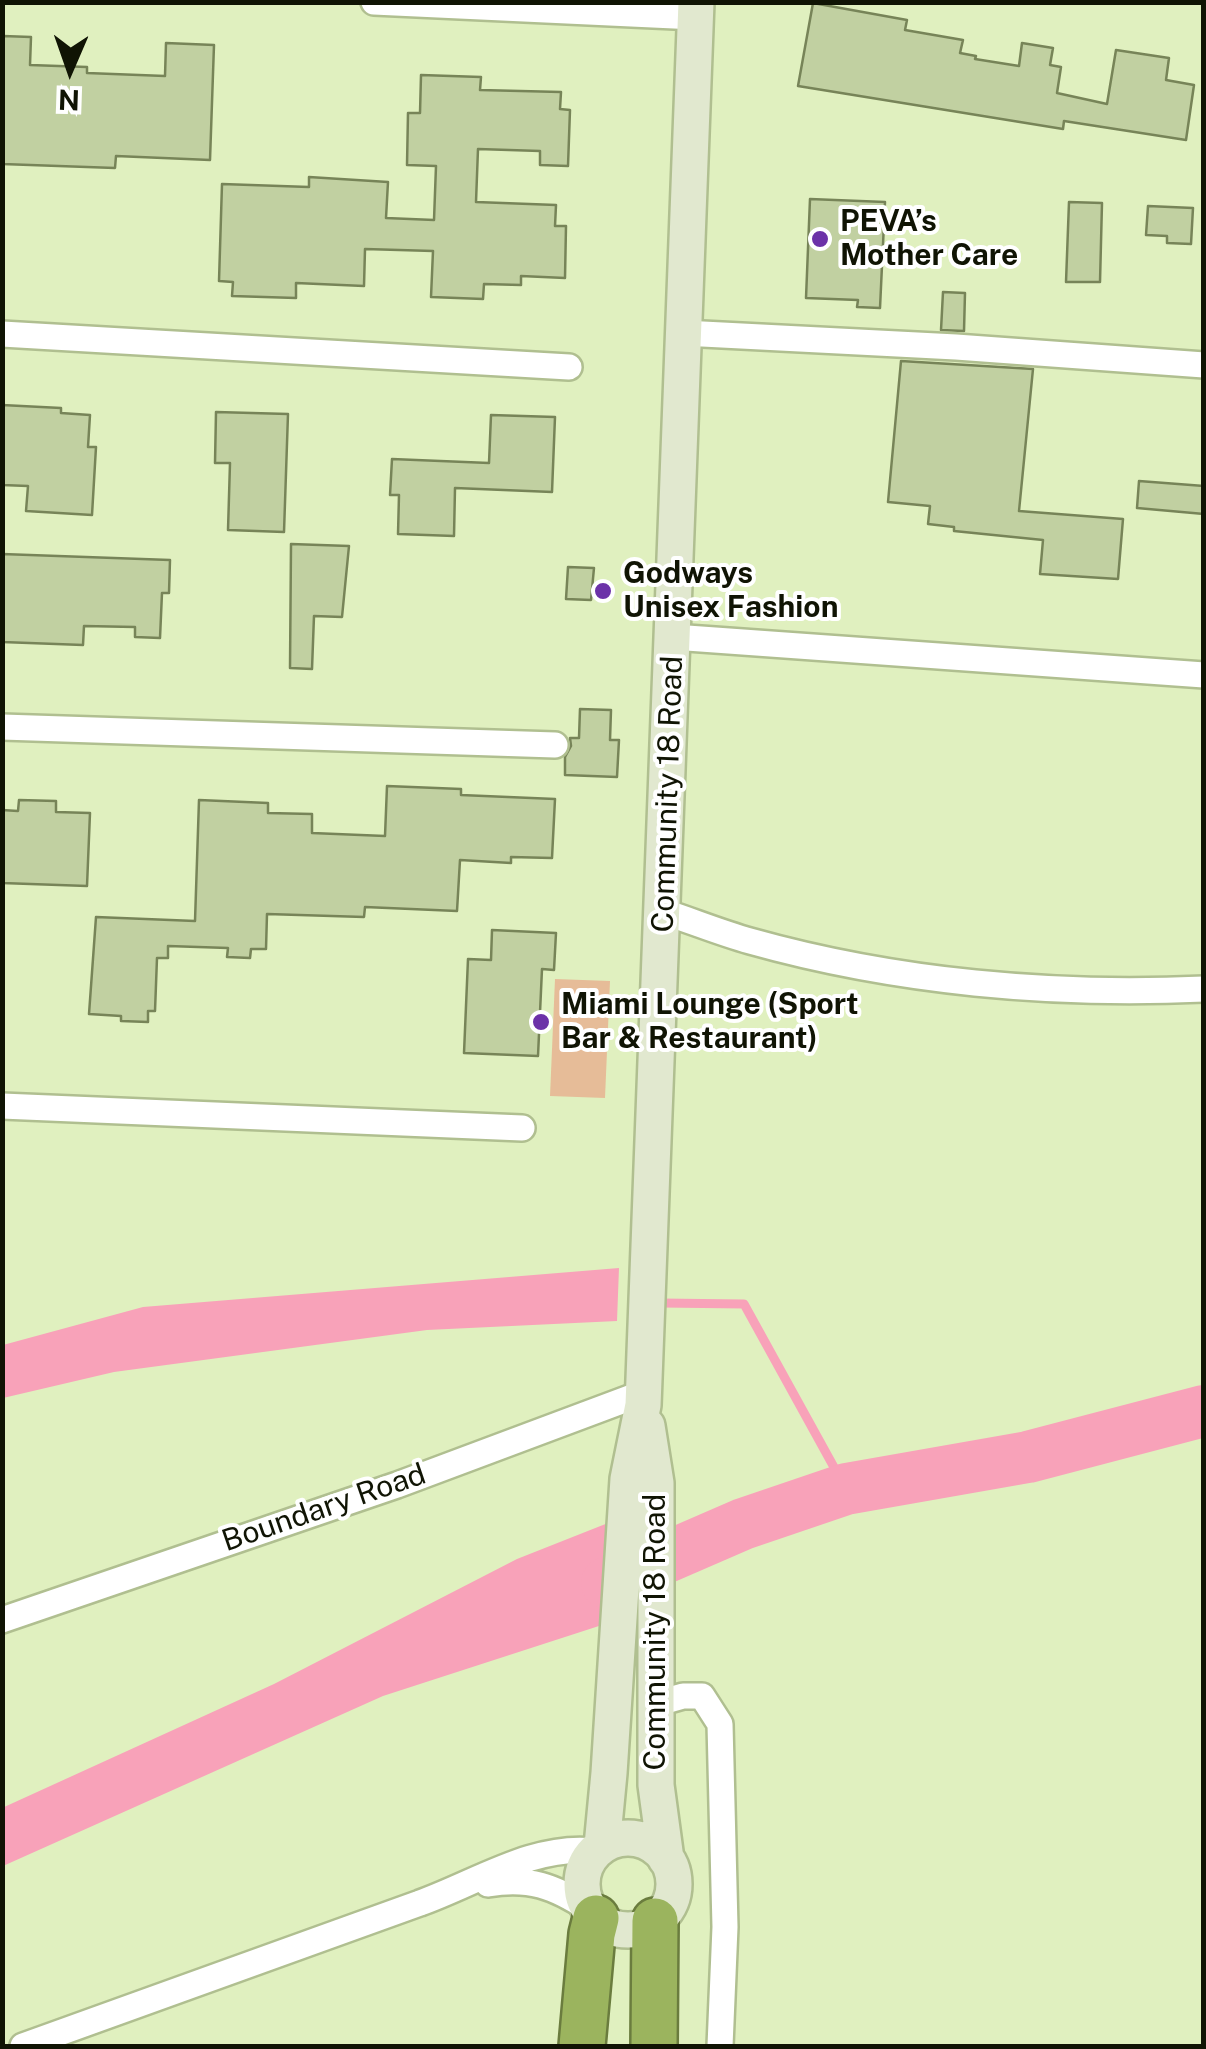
<!DOCTYPE html>
<html>
<head>
<meta charset="utf-8">
<style>
  body { margin:0 }
  #map { position:relative; width:1206px; height:2049px; overflow:hidden; background:#e0f0bf; font-family:"Public Sans",sans-serif }
  canvas { display:block }
  .frame { position:absolute; inset:0; border:5px solid #101404; pointer-events:none }
  .north { position:absolute; left:20px; top:20px; width:100px; height:100px; -webkit-text-stroke:8px #fff; paint-order:stroke; rotate:182deg; font-size:28px; font-weight:700; line-height:40px; text-align:center; color:#101404 }
  .north::after { content:''; display:block; margin:auto; width:35px; height:45px; background:#101404; clip-path:polygon(50% 0,100% 100%,50% 72%,0 100%) }
</style>
</head>
<body>
<div id="map">
<canvas width="1206" height="2049"></canvas>
<div class="frame"></div>
<div class="north">N</div>
</div>
<script>
const g = document.querySelector('canvas').getContext('2d');
g.lineJoin = 'round';
function fillPath(path, color) { g.fillStyle = color; g.fill(path, 'evenodd'); }
function strokePath(path, color, width, dash) { g.strokeStyle = color; g.lineWidth = width; g.lineCap = dash ? 'butt' : 'round'; g.setLineDash(dash || []); g.stroke(path); }
function write(font, color, halo, rows, align = 'center') {
  g.font = font + ' "Public Sans",sans-serif'; g.lineWidth = 8; g.setLineDash([]); g.textBaseline = 'middle'; g.strokeStyle = halo; g.fillStyle = color; for (const [text, x, y, turn = 0] of rows) {
    g.save(); g.translate(x, y); g.rotate((+turn || 0) * Math.PI / 180); g.textAlign = isNaN(turn) ? turn : align; if (halo) g.strokeText(text, 0, 0); g.fillText(text, 0, 0); g.restore();
  }
}
fillPath(new Path2D(`
  M555,979l55,2 -5,117 -55,-2z`), '#e6bc98');
fillPath(new Path2D(`
  M619,1268l-2,53 -190,9 -313,42 -111,26v-53l140,-38z
  M608,1523l-6,102 -219,71 -380,170 -1,-58 272,-124 243,-125z`), '#f8a2b9');
strokePath(new Path2D(`
  M661,1303l83,1 102,185`), '#f8a2b9', 9);
strokePath(new Path2D(`
  M607,1583l136,-59 103,-35 182,-32 176,-46`), '#f8a2b9', 52);
const building = new Path2D(`
  M813,3l94,17 -2,10 58,10 -3,13 16,3 -1,3 44,7 3,-23 31,5 -3,17 11,2 -4,26 50,11 9,-54 53,8 -3,22 28,5 -8,55 -122,-19 -1,8 -265,-43z
  M3,36l28,1 -1,28 57,2v6l78,3 1,-33 48,2 -4,115 -94,-4 -1,12 -113,-4z
  M421,75l60,2 -1,13 81,2 -1,17 10,1 -2,56 -28,-1v-14l-62,-2 -2,53 80,3 -1,21h11l-1,52 -44,-2v9l-37,-1 -1,15 -52,-2 2,-46 -68,-2 -1,37 -68,-3v15l-64,-2 1,-14 -14,-1 3,-97 87,3v-10l79,5 -2,36 48,2 2,-54 -29,-1 1,-52h12z
  M810,199l75,3 -5,106 -23,-1 1,-7 -52,-2z
  M1069,202l33,1 -2,79h-34z
  M1148,206l45,2 -2,36 -24,-1v-7l-21,-1z
  M943,292l22,1 -1,38 -23,-1z
  M901,361l132,8 -14,142 104,8 -5,60 -78,-5 3,-34 -89,-9v-4l-26,-3 2,-18 -42,-4z
  M2,405l59,3v5l29,2 -2,32h8l-4,68 -66,-4 2,-25 -26,-1z
  M216,412l72,2 -4,118 -56,-2 2,-67h-15z
  M491,415l64,2 -3,75 -97,-4 -1,48 -56,-2 1,-39h-9l2,-36 97,4z
  M1139,481l65,5v28l-67,-6z
  M291,544l58,2 -7,71 -28,-1 -2,53 -22,-1z
  M2,554l168,6 -1,33h-7l-2,45 -25,-1v-10l-51,-1 -1,19 -81,-3z
  M568,567l26,1 -3,32 -25,-1z
  M580,709l31,1 -1,30h9l-2,37 -52,-2v-18l6,-11 -1,-8h9z
  M387,786l74,3v6l94,4 -3,59 -41,-1v6l-51,-3 -3,51 -92,-4 -1,10 -97,-3 -1,35h-15l-1,9 -23,-1 1,-9 -60,-2v12h-11l-2,53h-7v11l-27,-1v-5l-32,-2 7,-97 99,4 4,-121 69,3v10l44,1v19l73,3z
  M19,800l37,1v11l34,1 -3,73 -85,-3v-73l16,1z
  M492,930l64,3 -2,37 -12,-1 -4,87 -74,-3 4,-94 23,1z`);
fillPath(building, '#c1d0a1');
strokePath(building, '#778458', 2.5);
const street = new Path2D(`
  M374,2l322,15
  M683,333l273,14 248,18
  M2,334l567,33
  M673,637l531,38
  M2,727l553,18
  M664,912c28,9 57,21 86,29 146,41 303,55 454,48
  M2,1106l520,22
  M2,1620l395,-135 246,-92
  M655,1704l28,-8h19l18,28 5,203 -5,119
  M488,1884c41,-7 66,2 101,25
  M23,2046c133,-47 265,-95 397,-143 56,-20 114,-59 174,-52`);
const secondary = new Path2D(`
  M647,1426l9,57v302l10,74
  M582 1884a46 46 0 1 1 92 0a46 46 0 1 1-92 0Z
  M602,1846l7,-73 19,-294 15,-74 53,-1403`);
const highway = new Path2D(`
  M582,2046l10,-112 4,-16
  M654,2046l1,-125`);
strokePath(street, '#b0bf90', 30);
strokePath(secondary, '#b0bf90', 40);
strokePath(highway, '#6a7c3e', 50);
strokePath(street, '#fff', 25);
strokePath(secondary, '#e1e8cf', 35);
strokePath(highway, '#9bb45e', 45);
for (const [x, y, r, color] of [
  [820,239,10,"#6c32a8"],
  [603,591,10,"#6c32a8"],
  [541,1022,10,"#6c32a8"]
]) { const dot = new Path2D(); dot.arc(x, y, r, 0, 2 * Math.PI); g.fillStyle = color; g.fill(dot); strokePath(dot, '#fff', 4); }
write('bold 30px', '#101404', '#fff', [
  ["PEVA’s",840,222],
  ["Mother Care",840,256],
  ["Godways",623,574],
  ["Unisex Fashion",623,608],
  ["Miami Lounge (Sport",561,1005],
  ["Bar & Restaurant)",561,1039]
], 'left');
write('30px', '#101404', '#fff', [
  ["Community 18 Road",668,794,-88],
  ["Boundary Road",324,1508,-19],
  ["Community 18 Road",656,1632,-90]
]);
</script>
</body>
</html>
